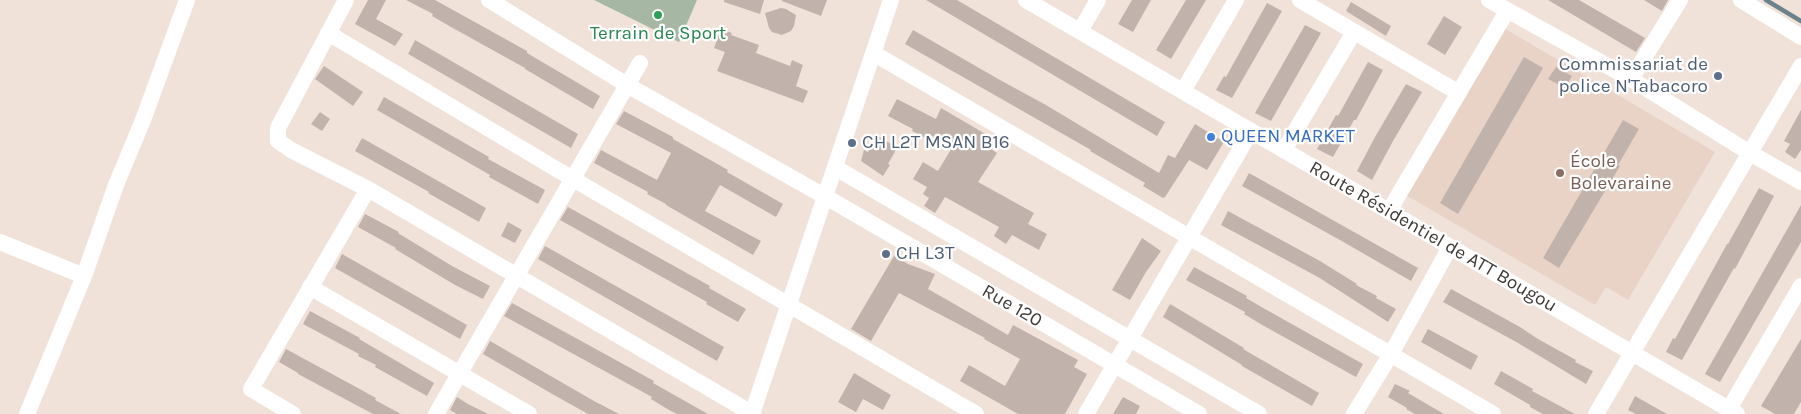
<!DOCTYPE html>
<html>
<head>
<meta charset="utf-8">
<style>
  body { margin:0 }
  canvas { display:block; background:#f0e2d9 }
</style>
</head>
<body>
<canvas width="1801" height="414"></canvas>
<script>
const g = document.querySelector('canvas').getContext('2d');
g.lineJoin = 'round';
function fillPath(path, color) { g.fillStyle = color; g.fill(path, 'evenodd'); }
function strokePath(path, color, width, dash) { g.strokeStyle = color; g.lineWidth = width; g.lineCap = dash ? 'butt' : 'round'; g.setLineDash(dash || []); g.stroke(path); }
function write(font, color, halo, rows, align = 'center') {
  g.font = font + ' Karla,sans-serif'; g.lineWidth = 4.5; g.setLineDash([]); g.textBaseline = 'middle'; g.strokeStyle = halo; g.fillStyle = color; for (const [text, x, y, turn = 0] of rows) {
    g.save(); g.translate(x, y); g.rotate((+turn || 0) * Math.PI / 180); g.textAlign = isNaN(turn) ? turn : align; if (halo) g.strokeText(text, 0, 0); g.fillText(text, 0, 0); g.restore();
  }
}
fillPath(new Path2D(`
  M1502,27l213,125 -87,148 -22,-13 -11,18 -191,-111z`), '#e9d3c7');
fillPath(new Path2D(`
  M594,0h103l-18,42z`), '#a6b8a4');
strokePath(new Path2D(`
  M1766,0l35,21`), '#6a828b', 4.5);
fillPath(new Path2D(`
  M368,0h18l-10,19 27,15 -8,12 -40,-22z
  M406,0h29l92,51v2l73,43 -7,13 -68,-40v-1l-74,-41 -19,-11 1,-2z
  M724,0h40l-4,14 -36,-12z
  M782,0h45l-6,16 -39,-15z
  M926,0h31l208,122 -8,14z
  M1132,0h19l-18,32 -15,-8z
  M1186,0h20l-35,59 -15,-9z
  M1548,0h31l66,38 -9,14z
  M1644,0h24l-6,11z
  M1351,2l40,24 -5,10 -40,-25z
  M1267,3l15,8 -50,87 -16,-8 8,-14 2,1z
  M781,8l5,1 10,6 -2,11 -3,5 -9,4 -10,-3 -3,-4 -4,-15z
  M1444,16l18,11 -17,28 -18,-11z
  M1305,25l16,8 -50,88 -16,-8z
  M721,29l11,4 -1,2 28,10 -3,8 34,13 2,-6 11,5 -7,21 12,5 -5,12 -86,-32 8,-19 -11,-4z
  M913,30l87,50 46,25 113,68 9,-18 7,3 20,-34 29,18 -17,28 -18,-10 -24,37 -2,1 -20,-12 2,-3 -55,-32 1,-1 -186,-106z
  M415,40l163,94 -7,14 -161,-93 -2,-1z
  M1524,57l19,11 -85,146 -18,-11z
  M1368,62l15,8 -27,50h-2l-21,37 -16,-8 19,-34 2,1z
  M324,66l39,26 -10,14 -38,-27z
  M1556,67l16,9 -7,12 -17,-9z
  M1406,84l16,8 -29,49 -21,39 -15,-9 18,-34z
  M384,97l105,60 -1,2 57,31 -7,14 -49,-27 1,-2 -113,-65z
  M897,99l39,20 5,-11 53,31 -6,8 9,6 -19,29 56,31 -6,11 19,10 -8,16 -27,-15 -6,9 -12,-8 5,-9 -54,-30 -10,16 -11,-7 5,-8 -6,-4 4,-7 -14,-8 10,-17 15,9 15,-25 -23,-11 -3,4 -15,-8 1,-2 -25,-13z
  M1801,110v40l-6,9 -10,-7 5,-8 -6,-3z
  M624,111l49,26v2l55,31 -1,2 56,32 -7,13 -56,-32 -15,26 56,30 -8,14 -87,-50v-1l-19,-10 1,-2 -54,-29 7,-13 56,30 14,-27 -55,-29z
  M320,112l10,7 -8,12 -11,-7z
  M1623,120l16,9 -21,36 2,1 -61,102 -16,-10z
  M877,135l20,13 -9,16 2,1 -7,11 -22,-15 3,-11 4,2z
  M362,138l124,70 -7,14 -51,-29 1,-1 -74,-41z
  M1249,173l169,95 -7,13 -71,-41 -98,-54z
  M1759,188l15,8 -39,73 -1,-1 -52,92 -16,-8 7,-14 2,1 52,-95h1z
  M1801,205v37l-81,140 -15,-8z
  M568,207l142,79 -1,2 37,21 -8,13 -32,-18 1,-2 -147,-82z
  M1228,211l92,50 37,23 -1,1 21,11 -1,2 20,11 -8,13 -70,-45 -97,-52z
  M365,214l34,18 -1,1 54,33 38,20 -7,13 -28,-14 -60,-36 1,-1 -38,-21z
  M508,222l14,8 -7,13 -14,-7z
  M1142,238l19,13 -15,21 -16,28 -18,-10z
  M545,246l179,101 -7,14 -179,-102z
  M342,254l125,71 -7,14 -125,-71z
  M894,256l14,8 27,10 -7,15 42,24 38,22 5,-10 65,35 -4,7 13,7 -22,40h-47l-58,-33 9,-16 36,21 15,-27 -36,-20 1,-1 -86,-45 -28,48 -20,-12z
  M1194,267l53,29 -1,2 19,11 98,55 -7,13 -92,-51 -20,-12 1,-2 -59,-32z
  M1451,289l69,38 18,12 38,21 -1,2 18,9 -7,13 -68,-41 -75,-41z
  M512,303l142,78 -1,2 55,31h-31l-8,-4 -18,-11 1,-2 -148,-81z
  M1170,304l74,44 -1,1 76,44 -7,13 -70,-40v-1l-79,-48z
  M310,311l50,27 -1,1 75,44 -7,13 -52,-29 1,-2 -18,-9 1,-2 -56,-30z
  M1428,329l50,27 -7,14 -50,-28z
  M1801,339v63l-7,12h-19l-14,-8z
  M490,341l104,60 25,13h-31l-34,-19 -71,-41z
  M286,349l70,38 20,11 -1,2 26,14h-28l-75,-40v-1l-19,-11z
  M1501,371l32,18 -1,2 43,23h-32l-13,-7v-2l-36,-21z
  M854,373l37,22 -8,15 -20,-11 -7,13 -18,-10z
  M1395,384l15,7 -2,2 36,21h-29l-9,-5 1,-1 -19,-11z
  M1635,396l14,8 18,10h-31l-8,-4z
  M457,397l11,7 20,10h-31l-7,-4z
  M1123,397l17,9 -4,8h-23z`), '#c1b3ab');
strokePath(new Path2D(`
  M346,0l-68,128v13l13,9 77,39 385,225
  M489,0l138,85 199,112 373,217
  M1026,0l711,414
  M1300,0l159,93
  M1489,0l142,79 119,74 51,29
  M1741,0l60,37
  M1080,31l18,-31
  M328,33l245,146 403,235
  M873,53l620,361
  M1631,79l49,-79
  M1183,91l53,-91
  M1284,150l70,-118
  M836,168l423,246
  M1389,211l118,-200
  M0,242l84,34
  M310,287l219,127
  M1729,409l72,-123
  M27,414l57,-138 32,-91 27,-65 44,-120
  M293,414l-42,-25 117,-200
  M436,414l204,-351
  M752,414l139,-414
  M1086,414l165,-283
  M1354,414l37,-60 59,-107
  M1596,414l205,-348`), '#fff', 16);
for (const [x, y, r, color] of [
  [658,15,5,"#2e9e5b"],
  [1718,76,5,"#5c6f8a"],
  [1211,137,5,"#3f7fe0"],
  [852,143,5,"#5c6f8a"],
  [1560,173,5,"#8d6e63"],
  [886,254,5,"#5c6f8a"]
]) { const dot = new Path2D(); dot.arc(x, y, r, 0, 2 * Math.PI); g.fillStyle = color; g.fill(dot); strokePath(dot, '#fff', 2); }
write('19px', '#27864d', '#fff', [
  ["Terrain de Sport",658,34]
]);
write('19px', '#4e5e75', '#fff', [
  ["Commissariat de",1708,65,"right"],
  ["police N'Tabacoro",1708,87,"right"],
  ["CH L2T MSAN B16",862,143],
  ["CH L3T",896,254]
], 'left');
write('19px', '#366cbe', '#fff', [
  ["QUEEN MARKET",1221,137]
], 'left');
write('19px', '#785e54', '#fff', [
  ["École",1570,162],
  ["Bolevaraine",1570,184]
], 'left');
write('19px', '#3f3a36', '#fff', [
  ["Route Résidentiel de ATT Bougou",1433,237,30],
  ["Rue 120",1012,306,30]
]);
</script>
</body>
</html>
